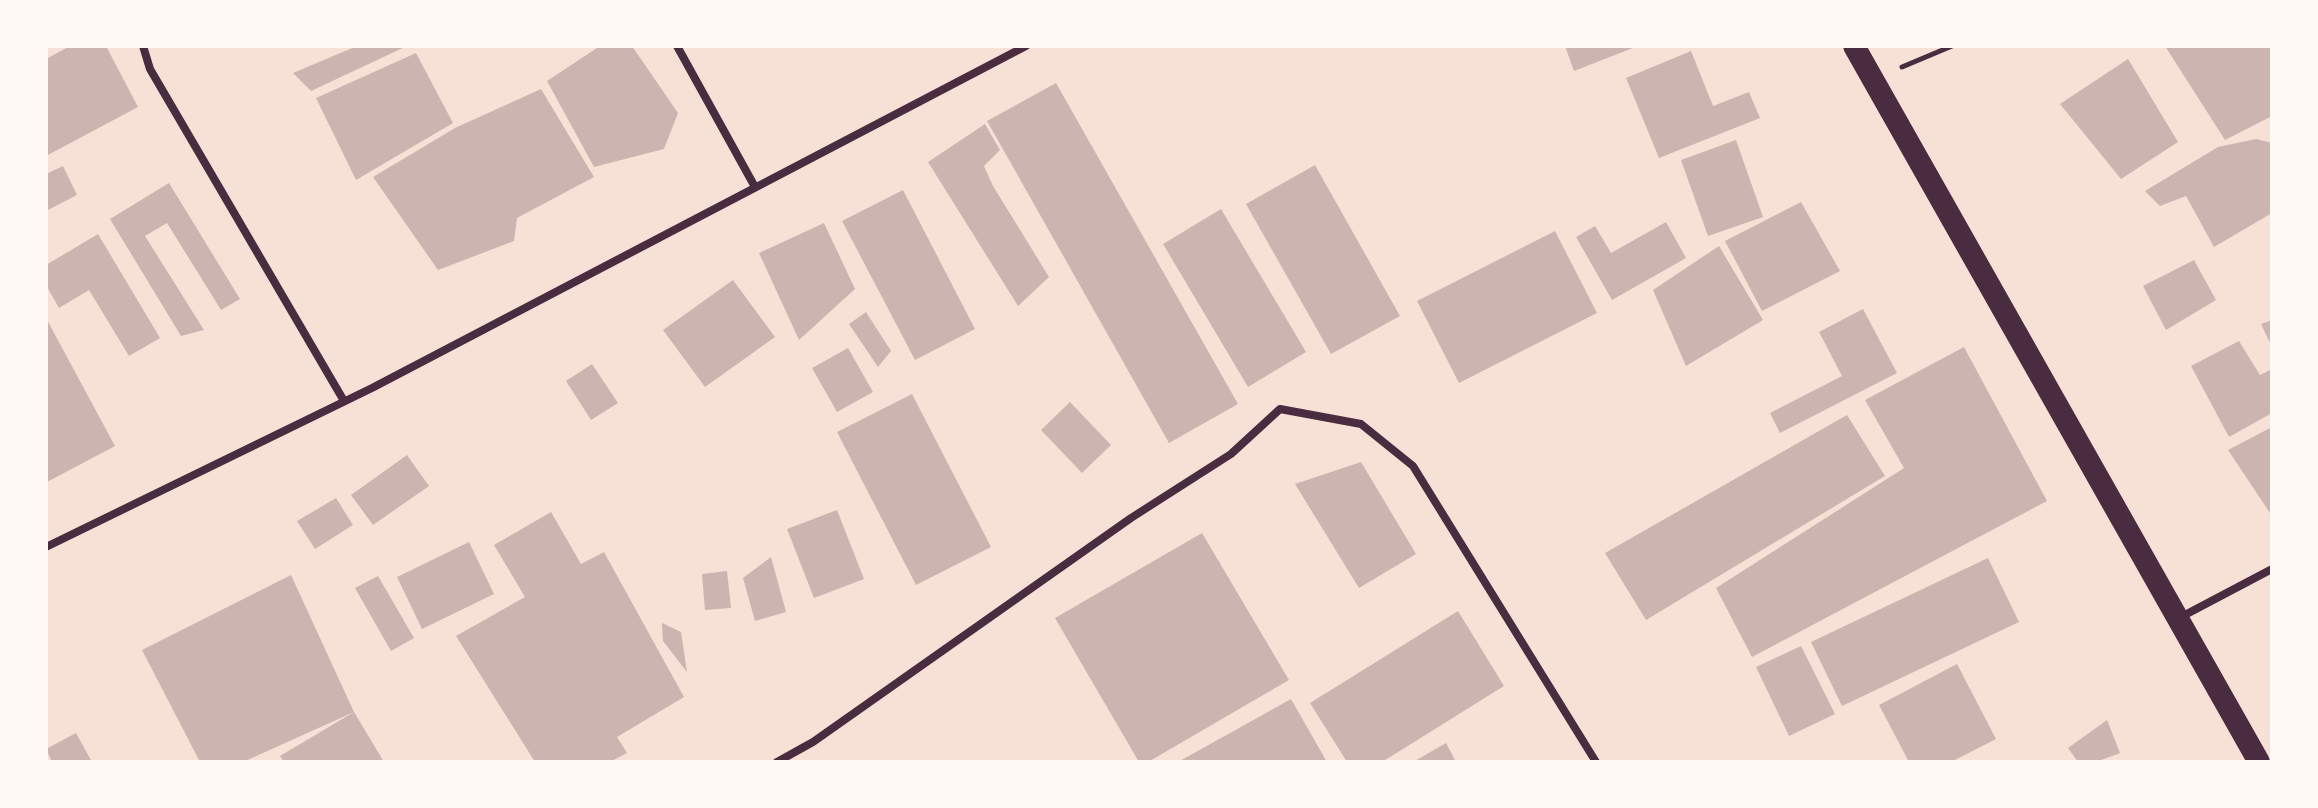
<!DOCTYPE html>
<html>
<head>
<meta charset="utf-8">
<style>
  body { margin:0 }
  #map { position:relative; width:2318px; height:808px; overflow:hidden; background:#f7e1d7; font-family:Montserrat,sans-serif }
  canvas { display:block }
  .frame { position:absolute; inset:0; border:48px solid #fffaf5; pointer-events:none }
</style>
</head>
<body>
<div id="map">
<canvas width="2318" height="808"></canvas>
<div class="frame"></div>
</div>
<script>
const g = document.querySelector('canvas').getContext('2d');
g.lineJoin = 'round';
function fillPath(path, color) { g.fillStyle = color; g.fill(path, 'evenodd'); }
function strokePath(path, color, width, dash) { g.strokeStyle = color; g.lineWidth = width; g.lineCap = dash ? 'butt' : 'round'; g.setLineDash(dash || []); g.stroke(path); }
fillPath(new Path2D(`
  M70,46h36l32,61 -92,49v-97z
  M357,46h50l-96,45 -18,-18z
  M600,46h32l46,67 -14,36 -70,18 -47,-86z
  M1565,46h73l-64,25z
  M2165,46h107v70l-47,24z
  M1691,51l22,55 36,-14 11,26 -101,40 -33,-80z
  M416,53l37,70 -97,57 -40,-82z
  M2128,59l50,83 -57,37 -61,-75z
  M1056,83l182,321 -69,39 -182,-322z
  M541,89l53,88 -77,41 -3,23 -76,29 -65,-93 82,-49z
  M985,124l15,26 -16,16 9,20 56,91 -31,29 -90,-144z
  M2256,139l16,4v70l-58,34 -28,-51 -26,10 -15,-15 73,-44z
  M1736,140l27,77 -55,19 -27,-76z
  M1315,165l85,151 -69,38 -85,-150z
  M63,166l14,29 -31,16v-37z
  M169,183l71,116 -19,11 -54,-87 -22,13 59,94 -23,6 -71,-117z
  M903,190l72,139 -60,31 -73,-139z
  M1801,202l39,69 -78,40 -37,-70z
  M1221,209l85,143 -58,35 -85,-143z
  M1666,222l20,36 -74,42 -36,-63 19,-11 16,27z
  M824,223l31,66 -56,51 -40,-87z
  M1555,231l42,82 -138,70 -42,-82z
  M98,234l62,104 -31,18 -40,-66 -30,18 -13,-23v-20z
  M1719,246l44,74 -77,46 -33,-76z
  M2194,260l22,40 -50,30 -23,-44z
  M733,280l42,57 -70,50 -42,-57z
  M1863,309l34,64 -117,60 -10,-20 72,-37 -23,-44z
  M866,312l25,39 -13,16 -29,-43z
  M46,318l69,128 -68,36 -1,-3z
  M2272,320v27l-11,-23z
  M2239,341l21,34 12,-6v44l-43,24 -38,-71z
  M1964,347l83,154 -295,156 -36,-69 188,-120 -39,-68z
  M848,348l25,44 -36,20 -25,-44z
  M592,364l26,39 -27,17 -25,-39z
  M912,394l79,153 -75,38 -79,-153z
  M1070,402l41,43 -29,28 -41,-43z
  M1847,415l38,61 -239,144 -41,-67z
  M2272,427v89l-44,-66z
  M407,455l22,31 -56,39 -22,-30z
  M1361,462l55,92 -57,34 -64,-104z
  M336,498l17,27 -38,24 -18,-28z
  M837,510l27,69 -50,19 -27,-69z
  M551,512l30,52 23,-12 80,145 -67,40 10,16 -17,9h-75l-79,-126 69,-39 -31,-52z
  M1202,533l87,147 -141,82h-9l-84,-144z
  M469,542l25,52 -72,35 -25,-52z
  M771,557l15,55 -31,9 -12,-43z
  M1988,558l31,64 -177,84 -31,-64z
  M727,571l4,37 -26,2 -3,-36z
  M291,575l63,137 30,50h-100l-4,-6 74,-44 -111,50h-43l-58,-112z
  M378,576l36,62 -23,13 -36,-63z
  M1458,611l46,75 -122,76h-35l-37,-59z
  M662,623l19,9 6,40 -24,-31z
  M1801,646l34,68 -46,22 -33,-69z
  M1957,664l39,75 -45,23h-42l-30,-57z
  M1291,699l36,63h-149z
  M2107,720l13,33 -24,9h-18l-10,-14z
  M76,733l16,29h-40l-6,-13z
  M1446,743l10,19h-43z`), '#ccb4b1');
strokePath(new Path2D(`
  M1902,67l50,-21`), '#4a2c40', 5);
strokePath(new Path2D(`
  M143,46l7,23 194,332
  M677,46l78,141
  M46,547l326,-159 654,-342
  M2181,617l91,-48
  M777,762l36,-20 318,-224 100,-64 49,-45 81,15 52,42 183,296`), '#4a2c40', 8);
strokePath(new Path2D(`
  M1854,46l405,716`), '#4a2c40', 22);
</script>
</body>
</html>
